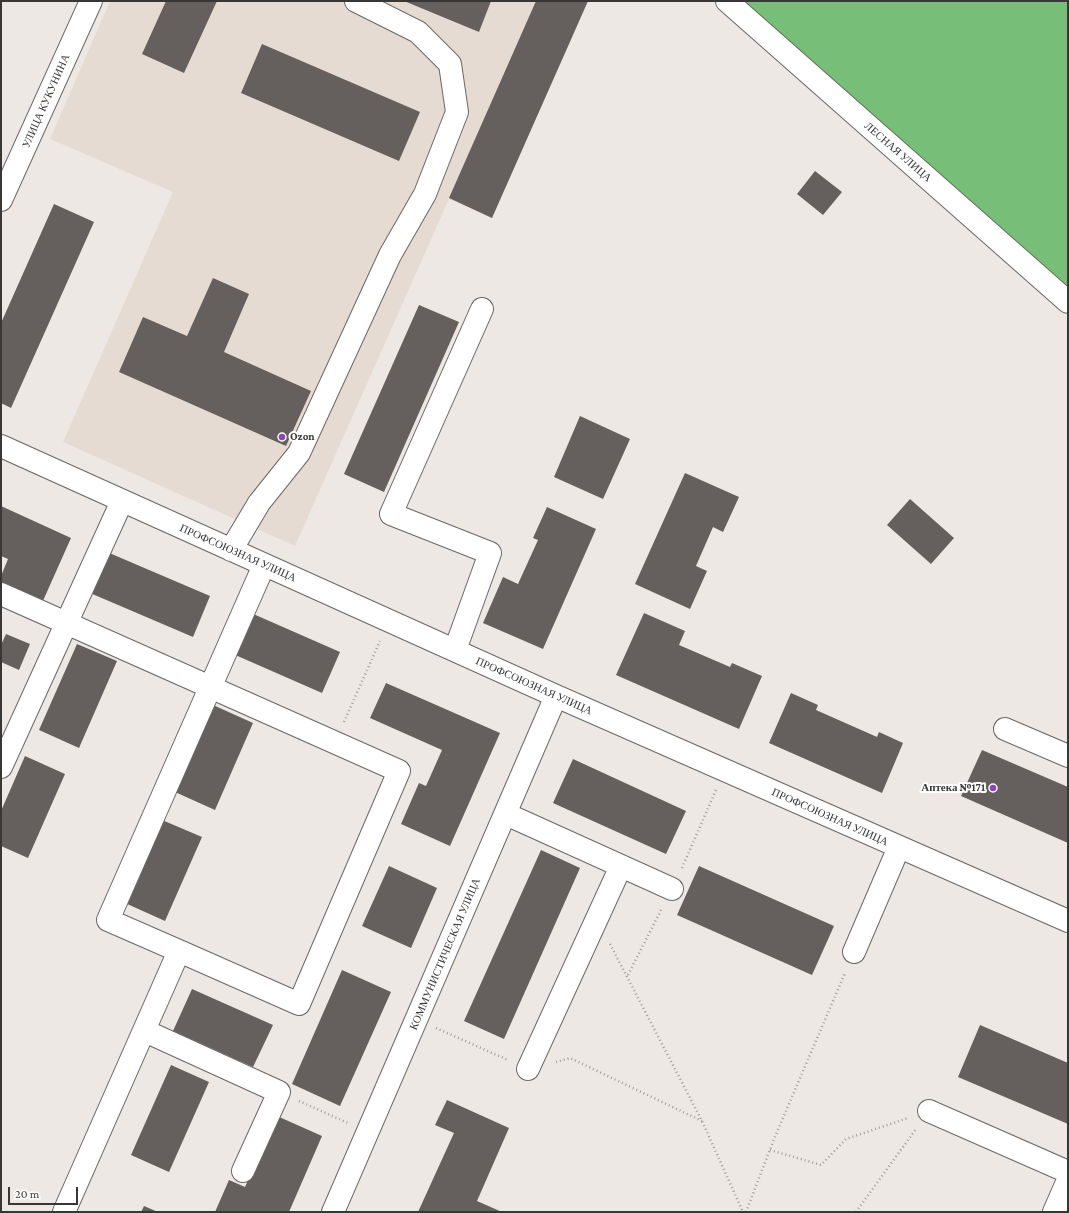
<!DOCTYPE html>
<html>
<head>
<meta charset="utf-8">
<style>
  body { margin:0 }
  #map { position:relative; width:1069px; height:1213px; overflow:hidden; background:#ede8e4; font-family:"Crimson Pro",serif }
  canvas { display:block }
  .frame { position:absolute; inset:0; border:2px solid #393736; pointer-events:none }
  .scale { position:absolute; left:8px; top:1187px; width:70px; height:18px; box-sizing:border-box; border:2px solid #393736; border-top:0; padding-left:5px; font-size:12px; line-height:14px; white-space:nowrap; color:#393736; -webkit-text-stroke:3px #fff; paint-order:stroke }
</style>
</head>
<body>
<div id="map">
<canvas width="1069" height="1213"></canvas>
<div class="frame"></div>
<div class="scale">20 m</div>
</div>
<script>
const g = document.querySelector('canvas').getContext('2d');
g.lineJoin = 'round';
function fillPath(path, color) { g.fillStyle = color; g.fill(path, 'evenodd'); }
function strokePath(path, color, width, dash) { g.strokeStyle = color; g.lineWidth = width; g.lineCap = dash ? 'butt' : 'round'; g.setLineDash(dash || []); g.stroke(path); }
function write(font, color, halo, rows, align = 'center') {
  g.font = font + ' "Crimson Pro",serif'; g.lineWidth = 4; g.setLineDash([]); g.textBaseline = 'middle'; g.strokeStyle = halo; g.fillStyle = color; for (const [text, x, y, turn = 0] of rows) {
    g.save(); g.translate(x, y); g.rotate((+turn || 0) * Math.PI / 180); g.textAlign = isNaN(turn) ? turn : align; if (halo) g.strokeText(text, 0, 0); g.fillText(text, 0, 0); g.restore();
  }
}
fillPath(new Path2D(`
  M110,1h478l-96,217 -43,-19 -154,347 -232,-104 110,-250 -123,-53z`), '#e6dbd2');
fillPath(new Path2D(`
  M727,1h341v301z`), '#77bf78');
fillPath(new Path2D(`
  M166,1h51l-33,72 -42,-19z
  M404,1h87l-12,31z
  M536,1h52l-96,217 -43,-20z
  M262,44l158,68 -21,49 -158,-68z
  M815,171l27,21 -19,23 -26,-21z
  M54,204l40,18 -83,186 -10,-5v-80z
  M213,278l36,16 -25,58 87,39 -25,55 -167,-74 24,-55 44,19z
  M419,305l40,17 -75,170 -40,-18z
  M580,416l50,23 -27,60 -49,-22z
  M685,473l54,24 -16,35 -10,-5 -17,39 11,5 -17,38 -55,-25z
  M910,499l44,39 -23,26 -44,-39z
  M1,506l70,32 -29,65 -41,-19v-8l7,-17 -7,-3z
  M547,507l49,22 -53,120 -60,-26 20,-46 15,7 20,-44 -5,-2z
  M107,552l103,44 -17,41 -103,-44z
  M251,613l89,39 -18,41 -89,-39z
  M644,613l41,18 -6,14 51,22 2,-4 30,13 -23,53 -123,-54z
  M6,634l24,10 -11,26 -18,-8v-17z
  M77,644l40,17 -38,87 -40,-18z
  M386,683l114,50 -50,113 -49,-22 18,-41 7,3 16,-36 -72,-32z
  M791,693l27,12 -2,5 61,27 2,-5 24,11 -21,50 -113,-50z
  M213,705l40,18 -38,87 -40,-18z
  M982,750l86,37v56l-107,-47z
  M25,756l40,18 -37,84 -27,-12v-35z
  M573,759l113,52 -20,43 -113,-51z
  M162,820l40,17 -37,84 -40,-18z
  M541,850l39,18 -76,171 -40,-18z
  M389,866l48,22 -26,60 -49,-22z
  M699,866l135,60 -22,49 -135,-60z
  M342,970l49,22 -51,114 -48,-22z
  M192,989l81,36 -20,42 -80,-36z
  M980,1025l88,38v61l-110,-47z
  M171,1065l38,17 -40,90 -38,-17z
  M447,1100l62,28 -32,73 25,11h-84l36,-79 -19,-8z
  M277,1116l45,20 -33,76h-74l14,-32 16,7z
  M144,1206l14,6h-17z`), '#65605d');
const minor = new Path2D(`
  M727,1l341,301
  M1,200l90,-199
  M1,446l555,250 512,225
  M231,550l28,-47 40,-50 91,-198 35,-61 32,-82 -7,-48 -32,-32 -62,-31
  M1,594l398,177 -100,233 -120,-53
  M455,650l35,-97 -99,-39 91,-205
  M1005,729l63,27
  M1,767l121,-266
  M506,814l166,75
  M854,952l45,-105
  M145,1031l134,61 -36,79
  M528,1069l93,-203
  M929,1111l139,61
  M64,1212l115,-261 -71,-31 156,-355
  M333,1212l223,-516
  M1054,1212l14,-32`);
strokePath(minor, '#6c6764', 24);
strokePath(new Path2D(`
  M344,722l36,-81
  M682,868l34,-78
  M610,944l92,177 41,91
  M628,975l34,-67
  M436,1028l72,32
  M556,1062l14,-4 132,63
  M299,1101l49,22
  M770,1150l51,15 25,-26 62,-21
  M746,1212l28,-73 71,-166
  M856,1212l60,-83`), '#a09c9a', 2.5, [1, 3]);
strokePath(minor, '#fff', 22);
for (const [x, y, r, color] of [
  [282,437,4,"#8d44b7"],
  [993,788,4,"#8d44b7"]
]) { const dot = new Path2D(); dot.arc(x, y, r, 0, 2 * Math.PI); g.fillStyle = color; g.fill(dot); strokePath(dot, '#fff', 1.5); }
write('11px', '#393736', '#fff', [
  ["УЛИЦА КУКУНИНА",46,101,-66],
  ["ЛЕСНАЯ УЛИЦА",898,152,41],
  ["ПРОФСОЮЗНАЯ УЛИЦА",238,553,24],
  ["ПРОФСОЮЗНАЯ УЛИЦА",534,686,24],
  ["ПРОФСОЮЗНАЯ УЛИЦА",830,817,24],
  ["КОММУНИСТИЧЕСКАЯ УЛИЦА",445,954,-67]
]);
write('bold 11px', '#393736', '#fff', [
  ["Ozon",290,437],
  ["Аптека №171",985,788,"right"]
], 'left');
</script>
</body>
</html>
